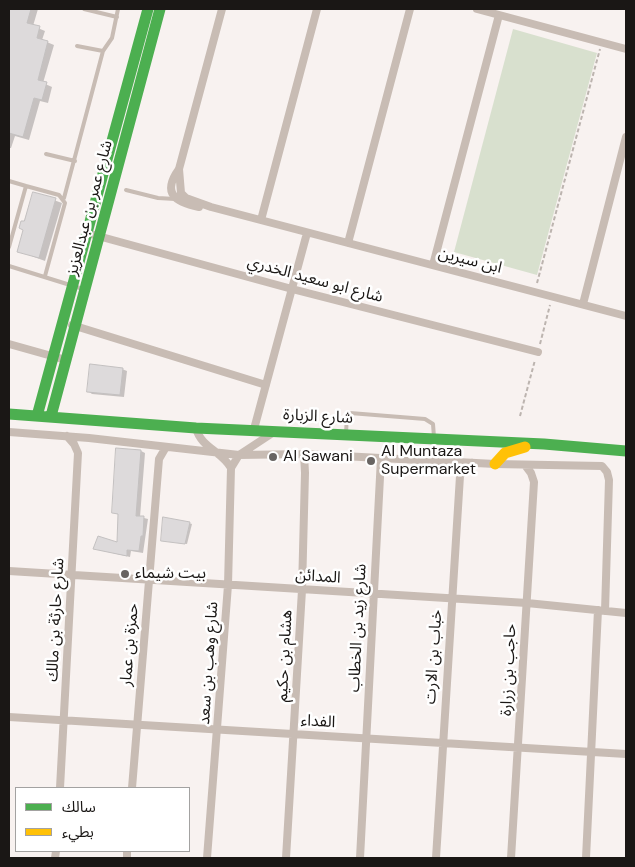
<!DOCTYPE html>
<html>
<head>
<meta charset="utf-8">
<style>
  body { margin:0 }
  #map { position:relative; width:635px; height:867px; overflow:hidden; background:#f8f2f0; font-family:"DM Sans","Noto Sans Arabic",sans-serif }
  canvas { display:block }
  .frame { position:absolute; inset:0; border:10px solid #1a1715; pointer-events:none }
  .legend { position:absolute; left:15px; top:787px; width:175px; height:65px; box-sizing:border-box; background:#fff; border:1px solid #a3a2a1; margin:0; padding:6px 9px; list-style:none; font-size:15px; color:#1a1715 }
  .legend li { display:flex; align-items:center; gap:10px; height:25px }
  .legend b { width:25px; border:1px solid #a3a2a1 }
</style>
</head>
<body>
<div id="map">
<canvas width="635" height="867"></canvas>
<div class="frame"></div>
<ul class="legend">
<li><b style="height:6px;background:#4caf50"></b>سالك</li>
<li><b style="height:6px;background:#ffc107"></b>بطيء</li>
</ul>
</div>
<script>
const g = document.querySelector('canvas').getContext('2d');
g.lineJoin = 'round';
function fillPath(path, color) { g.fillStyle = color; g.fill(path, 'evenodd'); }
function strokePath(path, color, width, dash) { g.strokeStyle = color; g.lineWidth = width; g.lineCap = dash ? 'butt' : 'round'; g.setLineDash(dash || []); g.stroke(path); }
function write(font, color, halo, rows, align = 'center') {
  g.font = font + ' "DM Sans","Noto Sans Arabic",sans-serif'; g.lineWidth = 5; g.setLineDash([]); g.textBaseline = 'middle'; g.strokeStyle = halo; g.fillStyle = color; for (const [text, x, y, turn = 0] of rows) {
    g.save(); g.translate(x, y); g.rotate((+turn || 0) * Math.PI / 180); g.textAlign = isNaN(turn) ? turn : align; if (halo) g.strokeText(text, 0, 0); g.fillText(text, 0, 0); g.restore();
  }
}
fillPath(new Path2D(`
  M513,29l84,24 -60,222 -83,-23z`), '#d8e0ce');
fillPath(new Path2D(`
  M9,9h29l-5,17 12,5 -3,9 12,5 -11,38 9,4 -4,16 -8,-2 -11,39 -14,-4 -4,12h-2z
  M34,193l28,10 -17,58 -27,-10z
  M122,369l5,2 -3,26 -32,-3 -4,-3z
  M141,451l4,2 -5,64 8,2 -5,34 -12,-2 -1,6 -31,-7 -4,-2 23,-5 2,-28 -6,-2z
  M189,523l3,1 -5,20 -25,-4z`), '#0003');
const building = new Path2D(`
  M9,9h22l-4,14 13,3 -3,12 11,3 -10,39 9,2 -5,18 -8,-2 -11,39 -14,-4z
  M33,192l23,6 -17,60 -22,-6 6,-22 -4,-2 2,-7h3z
  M90,364l33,4 -3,27 -33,-3z
  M116,448l25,2 -5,66h8l-1,20h-2l-2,15 -12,-1v6l-34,-7 5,-13 19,6 1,-28 -6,-1z
  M163,517l27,5 -5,22 -24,-3z`);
fillPath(building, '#dddadb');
strokePath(building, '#c3c0c0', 1);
strokePath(new Path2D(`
  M537,283l63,-234
  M540,344l10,-39
  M520,416l15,-56`), '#bcb4af', 2, [4, 2.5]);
strokePath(new Path2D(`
  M84,9l33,8
  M77,46l26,5
  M46,154l29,7
  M9,181l17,5 -17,61
  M26,186l33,9 6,8 -20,73
  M126,190l32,8 17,1
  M64,198l39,-147 9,-13 6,-29
  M9,266l74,23
  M346,434l1,-20 3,-1 75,6 8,5 1,13`), '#c8bcb4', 4);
strokePath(new Path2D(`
  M477,9l149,40
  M179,169l2,24 5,5 25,9 415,109
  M199,207c-23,-5 -38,-13 -20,-38l43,-160
  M261,220l56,-211
  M87,233l205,56 246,63
  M348,243l62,-234
  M433,265l66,-250
  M583,304l43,-167
  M72,325l194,60
  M9,344l57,16
  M196,428c5,20 26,23 35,40
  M254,429l53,-196
  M9,432l80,6 150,17 65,-1 191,10 107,2 5,6 2,8 -4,131
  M9,571l518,32 99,10
  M9,717l617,37
  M60,788l18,-335 -4,-9 -7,-8
  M132,788l27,-329 7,-12
  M55,858l1,-7
  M127,858v-7
  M207,858l21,-273 3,-117 8,-13 35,-23
  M286,858l16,-268 3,-117 -1,-19
  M360,858l21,-400
  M436,858l24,-382 4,-7 8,-6
  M511,858l23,-376 -3,-9 -6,-8
  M586,858l12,-248`), '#c8bcb4', 8);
strokePath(new Path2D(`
  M9,414l187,14 348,16 82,7
  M37,416l111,-407
  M51,416l109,-407`), '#4caf50', 11);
strokePath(new Path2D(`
  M495,464l10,-11 20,-6`), '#ffc107', 11);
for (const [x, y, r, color] of [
  [273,457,5,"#686462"],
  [371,461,5,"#686462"],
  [125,574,5,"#686462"]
]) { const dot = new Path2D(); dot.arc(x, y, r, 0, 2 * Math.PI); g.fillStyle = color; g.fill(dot); strokePath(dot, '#fff', 2); }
write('16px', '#1a1715', '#fff', [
  ["شارع عمر بن عبدالعزيز",90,208,-75],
  ["ابن سيرين",470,261,14],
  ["شارع ابو سعيد الخدري",315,280,15],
  ["شارع الزبارة",318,417,3],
  ["المدائن",318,577,4],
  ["شارع حارثة بن مالك",56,620,-87],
  ["شارع زيد بن الخطاب",358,628,-87],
  ["حمزة بن عمار",130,645,-85],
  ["هشام بن حكيم",285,656,-87],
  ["خباب بن الارت",434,657,-86],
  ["شارع وهب بن سعد",209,663,-86],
  ["حاجب بن زرارة",509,670,-87],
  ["الفداء",318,722,3]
]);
write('16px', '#1a1715', '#fff', [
  ["Al Muntaza",381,452],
  ["Supermarket",381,470],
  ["Al Sawani",283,457],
  ["بيت شيماء",135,574]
], 'left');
</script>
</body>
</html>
